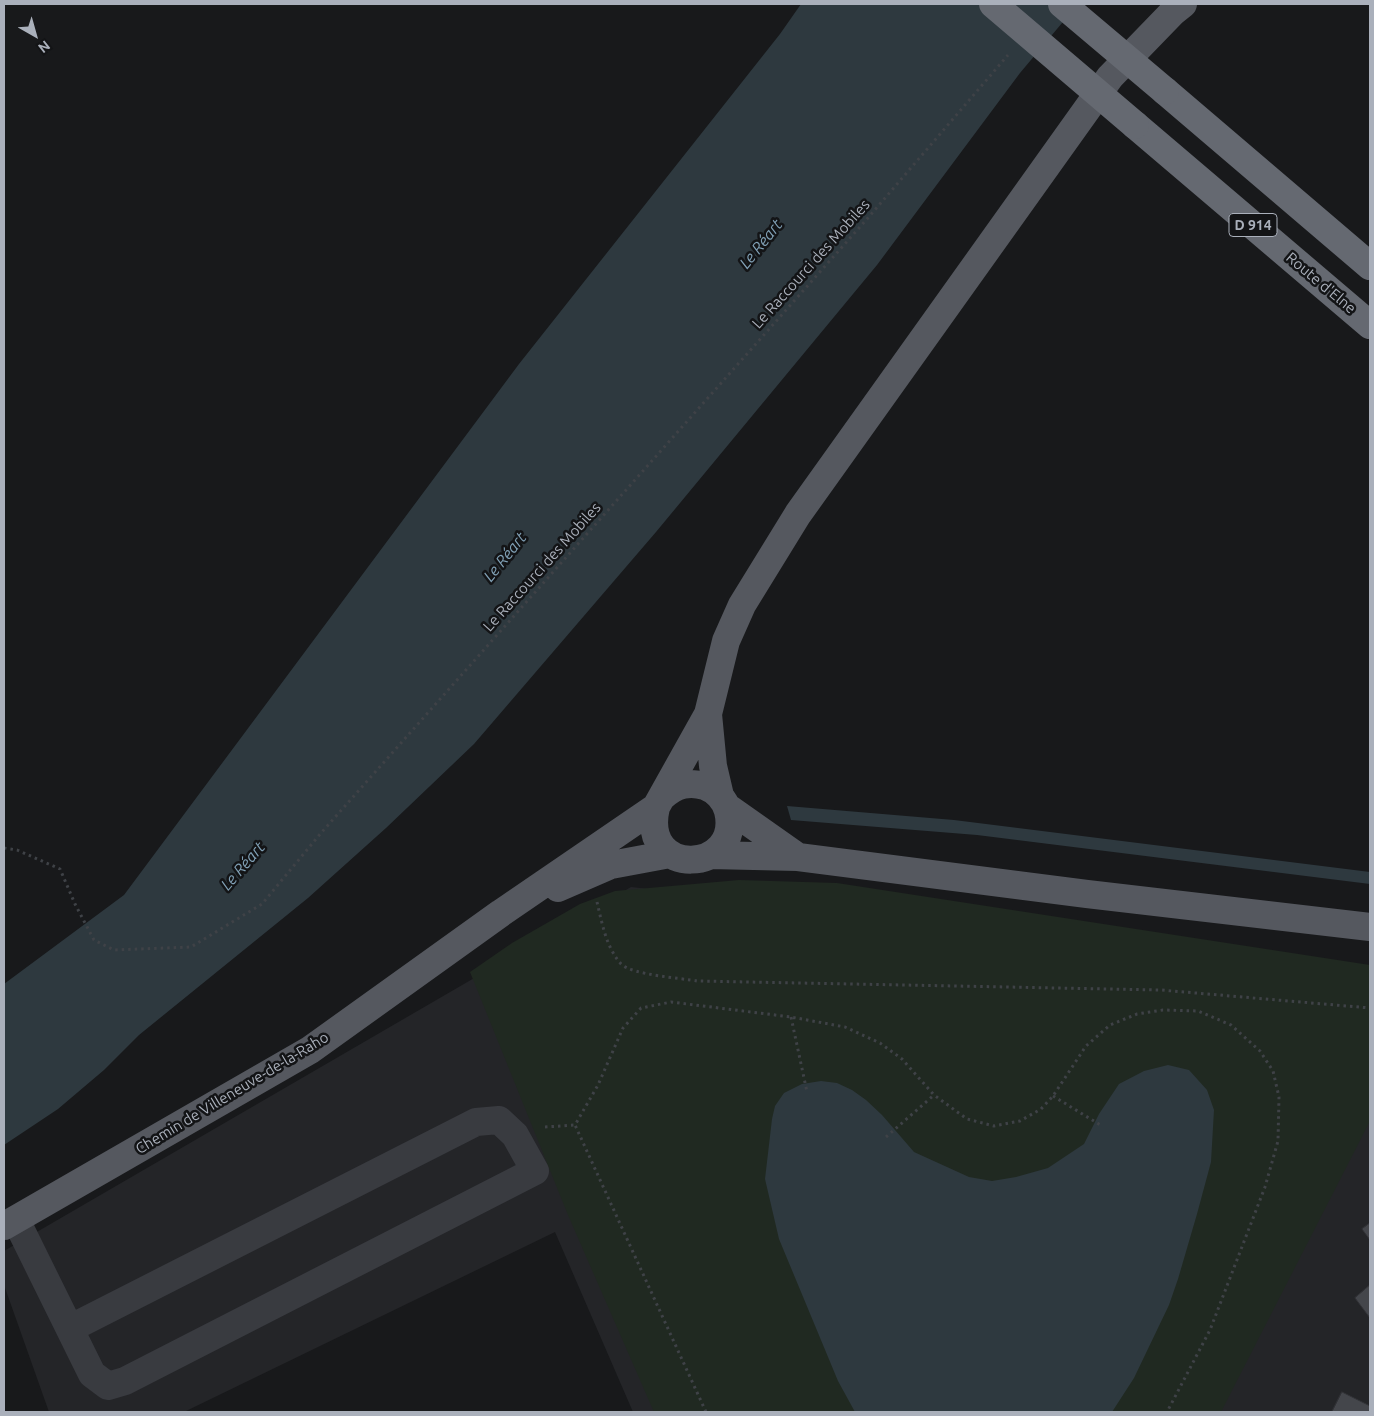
<!DOCTYPE html>
<html>
<head>
<meta charset="utf-8">
<style>
  body { margin:0 }
  #map { position:relative; width:1374px; height:1416px; overflow:hidden; background:#18191b; font-family:Ubuntu,sans-serif }
  canvas { display:block }
  .frame { position:absolute; inset:0; border:5px solid #aab0bb; pointer-events:none }
  .north { position:absolute; left:10px; top:10px; width:50px; height:50px; -webkit-text-stroke:4px #131416; paint-order:stroke; rotate:142deg; font-size:14px; font-weight:700; line-height:20px; text-align:center; color:#aab0bb }
  .north::after { content:''; display:block; margin:auto; width:18px; height:22px; background:#aab0bb; clip-path:polygon(50% 0,100% 100%,50% 72%,0 100%) }
</style>
</head>
<body>
<div id="map">
<canvas width="1374" height="1416"></canvas>
<div class="frame"></div>
<div class="north">N</div>
</div>
<script>
const g = document.querySelector('canvas').getContext('2d');
g.lineJoin = 'round';
function fillPath(path, color) { g.fillStyle = color; g.fill(path, 'evenodd'); }
function strokePath(path, color, width, dash) { g.strokeStyle = color; g.lineWidth = width; g.lineCap = dash ? 'butt' : 'round'; g.setLineDash(dash || []); g.stroke(path); }
function write(font, color, halo, rows, align = 'center') {
  g.font = font + ' Ubuntu,sans-serif'; g.lineWidth = 5; g.setLineDash([]); g.textBaseline = 'middle'; g.strokeStyle = halo; g.fillStyle = color; for (const [text, x, y, turn = 0] of rows) {
    g.save(); g.translate(x, y); g.rotate((+turn || 0) * Math.PI / 180); g.textAlign = isNaN(turn) ? turn : align; if (halo) g.strokeText(text, 0, 0); g.fillText(text, 0, 0); g.restore();
  }
}
fillPath(new Path2D(`
  M631,887l739,81v444h-737l-78,-180 -371,180h-135l-45,-127v-34z`), '#242528');
fillPath(new Path2D(`
  M739,880l98,3 533,82v156l-149,291h-567l-86,-197 -98,-243 42,-29 68,-39 35,-13z`), '#202921');
fillPath(new Path2D(`
  M801,4h277l-58,69 -143,192 -221,267 -182,212 -88,84 -78,70 -169,137 -35,35 -46,39 -54,36v-161l120,-89 395,-531 261,-330z
  M787,806l167,14 416,52v12l-393,-49 -186,-15z
  M1168,1065l21,5 18,20 7,20 -3,52 -14,52 -19,65 -9,26 -35,73 -22,34h-257l-17,-31 -59,-142 -14,-60 7,-60 3,-13 9,-13 18,-9 19,-3 16,2 15,7 14,10 16,15 32,37 55,25 23,4 24,-4 32,-9 36,-24 15,-30 20,-30 25,-13z`), '#2e393f');
const building = new Path2D(`
  M1370,1223v17l-8,-11z
  M1370,1285v33l-15,-20z
  M1342,1392l28,14v6h-38z`);
fillPath(building, '#44464b');
strokePath(building, '#323337', 1);
strokePath(new Path2D(`
  M4,848l13,2 43,19 15,35 19,36 20,10 77,-3 71,-43 59,-71 546,-614 141,-164
  M597,902c5,21 9,45 24,62 11,11 60,14 76,17l464,9 209,18
  M791,1017l16,75
  M1053,1096l49,30
  M545,1127l30,-2
  M886,1137l48,-42
  M706,1412l-131,-287 23,-40 25,-57 18,-20 30,-6 120,15 54,10 35,16 22,16 32,36 33,24 27,7 26,-5 21,-12 12,-13 33,-50 24,-21 27,-11 26,-4 35,1 33,14 29,26 13,20 6,26 -1,44 -13,46 -55,143 -43,82`), '#3f4247', 3, [2.5, 4]);
strokePath(new Path2D(`
  M16,1220l76,154 16,12 17,-5 410,-210 -20,-36 -16,-15 -23,2 -405,206`), '#393b40', 28);
strokePath(new Path2D(`
  M708,714l5,52 7,30
  M663,796c13,-11 25,-15 42,-10 11,4 20,14 23,25 15,62 -89,69 -72,-4l52,-93 18,-73 16,-36 56,-91 312,-437 63,-65 10,-8
  M727,807l71,50
  M710,855l88,2 289,37 283,33
  M558,888l53,-23 59,-11
  M4,1226l306,-176 191,-137 155,-106`), '#55585f', 28);
strokePath(new Path2D(`
  M1165,91l205,175
  M1135,125l235,200`), '#656971', 28);
strokePath(new Path2D(`
  M993,4l142,121
  M1062,4l103,87`), '#656971', 28);
for (const [x, y, w] of [
  [1253,225,48]
]) { const box = new Path2D(); box.roundRect(x - w / 2, y - 11.5, w, 23, 4); g.fillStyle = '#131416'; g.fill(box); strokePath(box, '#aab0bb', 1); }
write('bold 14px', '#aab0bb', null, [
  ["D 914",1253,225]
]);
write('15px', '#aab0bb', '#131416', [
  ["Le Raccourci des Mobiles",811,264,-48],
  ["Route d'Elne",1321,283,40],
  ["Le Raccourci des Mobiles",542,567,-48],
  ["Chemin de Villeneuve-de-la-Raho",232,1093,-31]
]);
write('italic 16px', '#81a1b6', '#131416', [
  ["Le Réart",761,244,-51],
  ["Le Réart",505,557,-51],
  ["Le Réart",243,866,-49]
]);
</script>
</body>
</html>
